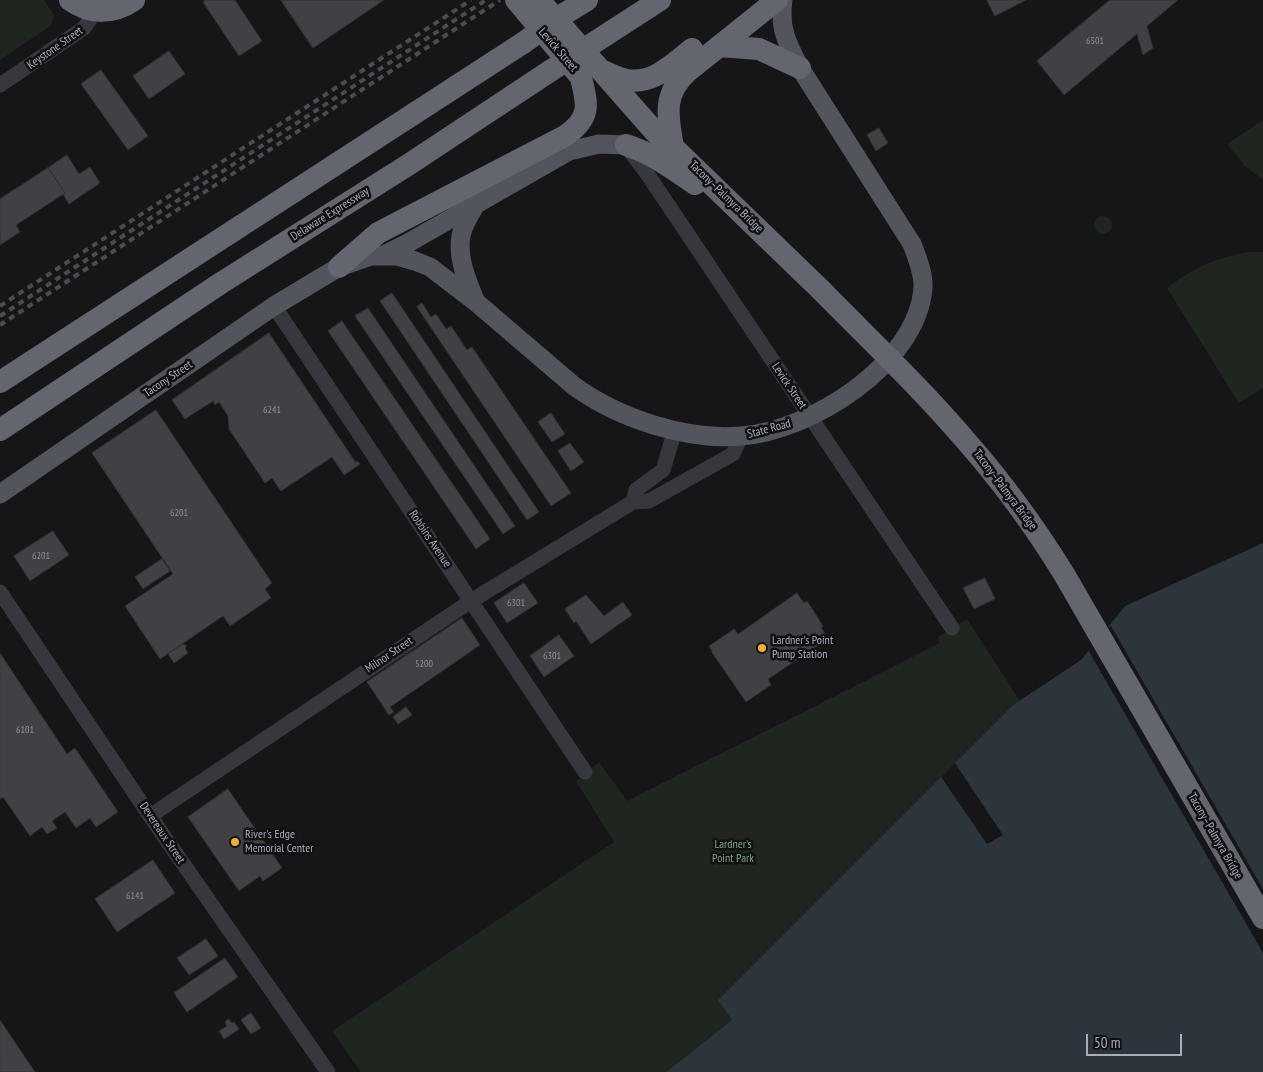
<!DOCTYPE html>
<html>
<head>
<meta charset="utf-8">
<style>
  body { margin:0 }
  #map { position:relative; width:1263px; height:1072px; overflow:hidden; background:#161618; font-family:"PT Sans Narrow",sans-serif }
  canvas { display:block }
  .scale { position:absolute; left:1086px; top:1034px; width:96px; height:22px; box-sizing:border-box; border:2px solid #a8adb8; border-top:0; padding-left:6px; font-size:15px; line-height:18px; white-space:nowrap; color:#a8adb8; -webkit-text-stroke:4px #111113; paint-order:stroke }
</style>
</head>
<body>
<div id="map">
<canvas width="1263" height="1072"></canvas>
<div class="scale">50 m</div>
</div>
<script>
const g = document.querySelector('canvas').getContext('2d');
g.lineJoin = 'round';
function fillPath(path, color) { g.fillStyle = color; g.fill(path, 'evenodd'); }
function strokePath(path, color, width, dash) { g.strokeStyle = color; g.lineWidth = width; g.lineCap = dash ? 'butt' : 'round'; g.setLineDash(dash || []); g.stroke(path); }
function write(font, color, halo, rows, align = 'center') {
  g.font = font + ' "PT Sans Narrow",sans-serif'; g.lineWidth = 5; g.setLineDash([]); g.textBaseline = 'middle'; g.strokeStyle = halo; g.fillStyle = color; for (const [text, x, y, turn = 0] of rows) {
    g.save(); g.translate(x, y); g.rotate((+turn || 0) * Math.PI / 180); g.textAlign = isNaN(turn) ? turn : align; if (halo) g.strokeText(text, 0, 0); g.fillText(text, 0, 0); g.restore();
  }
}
fillPath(new Path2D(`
  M0,0h44l10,15 -2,10 -52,35z
  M1263,120v60l-18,-14 -18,-22z
  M1094 225a9 9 0 1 1 18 0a9 9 0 1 1-18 0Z
  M1249,252h14v136l-24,15 -72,-115c25,-20 50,-31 82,-36z
  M967,619l53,82 -7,4 -295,295 14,20 -66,52h-305l-29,-41 282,-189 -38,-61 23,-19 28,39 313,-158 -2,-6z`), '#1e261f');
fillPath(new Path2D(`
  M1263,543v529h-597l66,-52 -14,-20 295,-295 68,-45 44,-54z`), '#2c353c');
fillPath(new Path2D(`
  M1111,626l152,263v64l-176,-305 13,-16z
  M955,763l48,72 -16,9 -46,-67z`), '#161618');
const building = new Path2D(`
  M206,0h29l27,41 -23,15 -36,-54z
  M281,0h103l-71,48z
  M987,0h39l-31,16z
  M1110,0h68l-31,26 6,22 -10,7 -6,-21 -73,61 -27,-34z
  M169,51l16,23 -36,25 -16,-23z
  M101,70l47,66 -20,14 -47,-66z
  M879,128l9,15 -12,8 -9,-16z
  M67,155l12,19 11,-7 10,16 -31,21 -6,-10 2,-1 -17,-25z
  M48,168l17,25 -49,32 4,7 -20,13v-46z
  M392,293l147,219 -12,8 -147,-219z
  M422,303l9,14 5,-3 10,15 5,-3 16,24 5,-3 99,146 -20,13 -134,-199z
  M368,308l147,218 -12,8 -148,-218z
  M342,321l148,218 -14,10 -148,-218z
  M269,333l87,130 1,-2 3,3 -16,11 -12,-18 -51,34 -9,-13 -7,5 -36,-54 -1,-13 -9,-14 -4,3 -2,-4 -28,18 -13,-19z
  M156,410l116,173 -7,6 6,9 -41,28 -7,-10 -63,43 -35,-53 48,-32 -81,-121z
  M551,413l14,21 -13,8 -14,-20z
  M570,443l14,19 -13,9 -13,-20z
  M53,531l16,24 -39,26 -16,-25z
  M162,559l8,12 -27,18 -8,-12z
  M985,578l10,21 -21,10 -11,-21z
  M524,583l14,20 -31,20 -13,-20z
  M797,593l7,10 3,-2 6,9 10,16 -2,1 7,12 -60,40 3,6 -25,17 -35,-51h1l-3,-5 25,-17 4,5z
  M586,595l18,21 19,-14 9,13 -41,29 -15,-23 -2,2 -9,-14z
  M462,618l18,27 -90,62 4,5 -5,3 -22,-33z
  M559,635l15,21 -30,21 -14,-21z
  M183,644l4,2 -2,2 3,5 -14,10 -6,-9z
  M0,653l67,101 8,-6 43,64 -22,15 -6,-9 -14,10 -11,-16 -13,9 5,7 -10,6 -5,-7 -12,9 -27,-39 -3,2z
  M406,707l6,8 -14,9 -5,-7z
  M228,789l54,79 -19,13 -3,-5 -21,15 -51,-74z
  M153,860l22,33 -58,39 -22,-33z
  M206,939l12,17 -29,19 -12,-17z
  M225,958l13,19 -51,35 -13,-19z
  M251,1013l10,15 -10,6 -10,-14z
  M229,1019l3,4 2,-1 5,7 -15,10 -5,-8 8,-5 -2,-4z
  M0,1020l35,52h-35z`);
fillPath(building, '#404145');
strokePath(building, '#303034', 1);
strokePath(new Path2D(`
  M0,85l84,-57 11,-16
  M627,147l21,28 304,453
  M274,306l311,466
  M633,502l3,-12 27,-20 12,-40
  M0,592l150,224 178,256
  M150,816l321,-215 162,-99 16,-1 84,-47 8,-18`), '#37383d', 15);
strokePath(new Path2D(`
  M384,255l24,-12 161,-92 30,-7 27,1
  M475,300c-8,-19 -18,-43 -14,-64 2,-12 9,-22 15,-32
  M0,494l274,-188 65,-39 32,-11h26l18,5 15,6 47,36 97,83c44,32 112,55 167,50 70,-5 176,-72 182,-148 1,-14 -6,-31 -11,-44l-112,-176c-13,-25 -21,-39 -17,-68`), '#53555c', 19);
strokePath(new Path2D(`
  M70,0c20,15 44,14 64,0
  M516,0l63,75
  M539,0l116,132 18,15 149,144
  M564,14l23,-14
  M592,44l68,-44
  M719,46l40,3 41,19
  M601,70c7,3 14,7 22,9 28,8 50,-15 69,-30
  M626,145c28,9 45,23 69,39
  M673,147c-5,-30 -11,-52 14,-75l90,-72
  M339,267l39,-34 187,-97c26,-18 23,-31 16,-58
  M0,382l523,-339
  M0,430l221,-147 187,-118 142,-94`), '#63666e', 22);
strokePath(new Path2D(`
  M0,306l471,-306
  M0,316l486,-316
  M0,325l500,-325`), '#4a4c52', 4, [6, 5]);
strokePath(new Path2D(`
  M523,43l41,-29
  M550,71l42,-27
  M822,291c49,50 100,98 145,151 36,41 68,85 97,132l199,344`), '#63666e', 22);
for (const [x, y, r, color] of [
  [762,648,5,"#f2b134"],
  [235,842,5,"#f2b134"]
]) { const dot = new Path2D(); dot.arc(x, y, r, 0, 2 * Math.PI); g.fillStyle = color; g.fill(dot); strokePath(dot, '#111113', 2); }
write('10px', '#8e929b', null, [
  ["6501",1095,41],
  ["6241",272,410],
  ["6201",179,513],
  ["6201",41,556],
  ["6301",516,603],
  ["6301",552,656],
  ["5200",424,664],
  ["6101",25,730],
  ["6141",135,896]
]);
write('12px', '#a8adb8', '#111113', [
  ["Keystone Street",55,48,-35],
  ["Levick Street",558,50,49],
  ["Tacony–Palmyra Bridge",726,197,44],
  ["Delaware Expressway",330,214,-32],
  ["Tacony Street",168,379,-34],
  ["Levick Street",789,386,56],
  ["State Road",769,429,-15],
  ["Tacony–Palmyra Bridge",1005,490,53],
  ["Robbins Avenue",430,539,56],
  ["Milnor Street",389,655,-34],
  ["Devereaux Street",162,833,56],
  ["Tacony–Palmyra Bridge",1215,836,60]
]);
write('12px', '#a8adb8', '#111113', [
  ["Lardner's Point",772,641],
  ["Pump Station",772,655],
  ["River's Edge",245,835],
  ["Memorial Center",245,849]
], 'left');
write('12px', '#7fa381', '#111113', [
  ["Lardner's",733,845],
  ["Point Park",733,859]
]);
</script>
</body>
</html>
